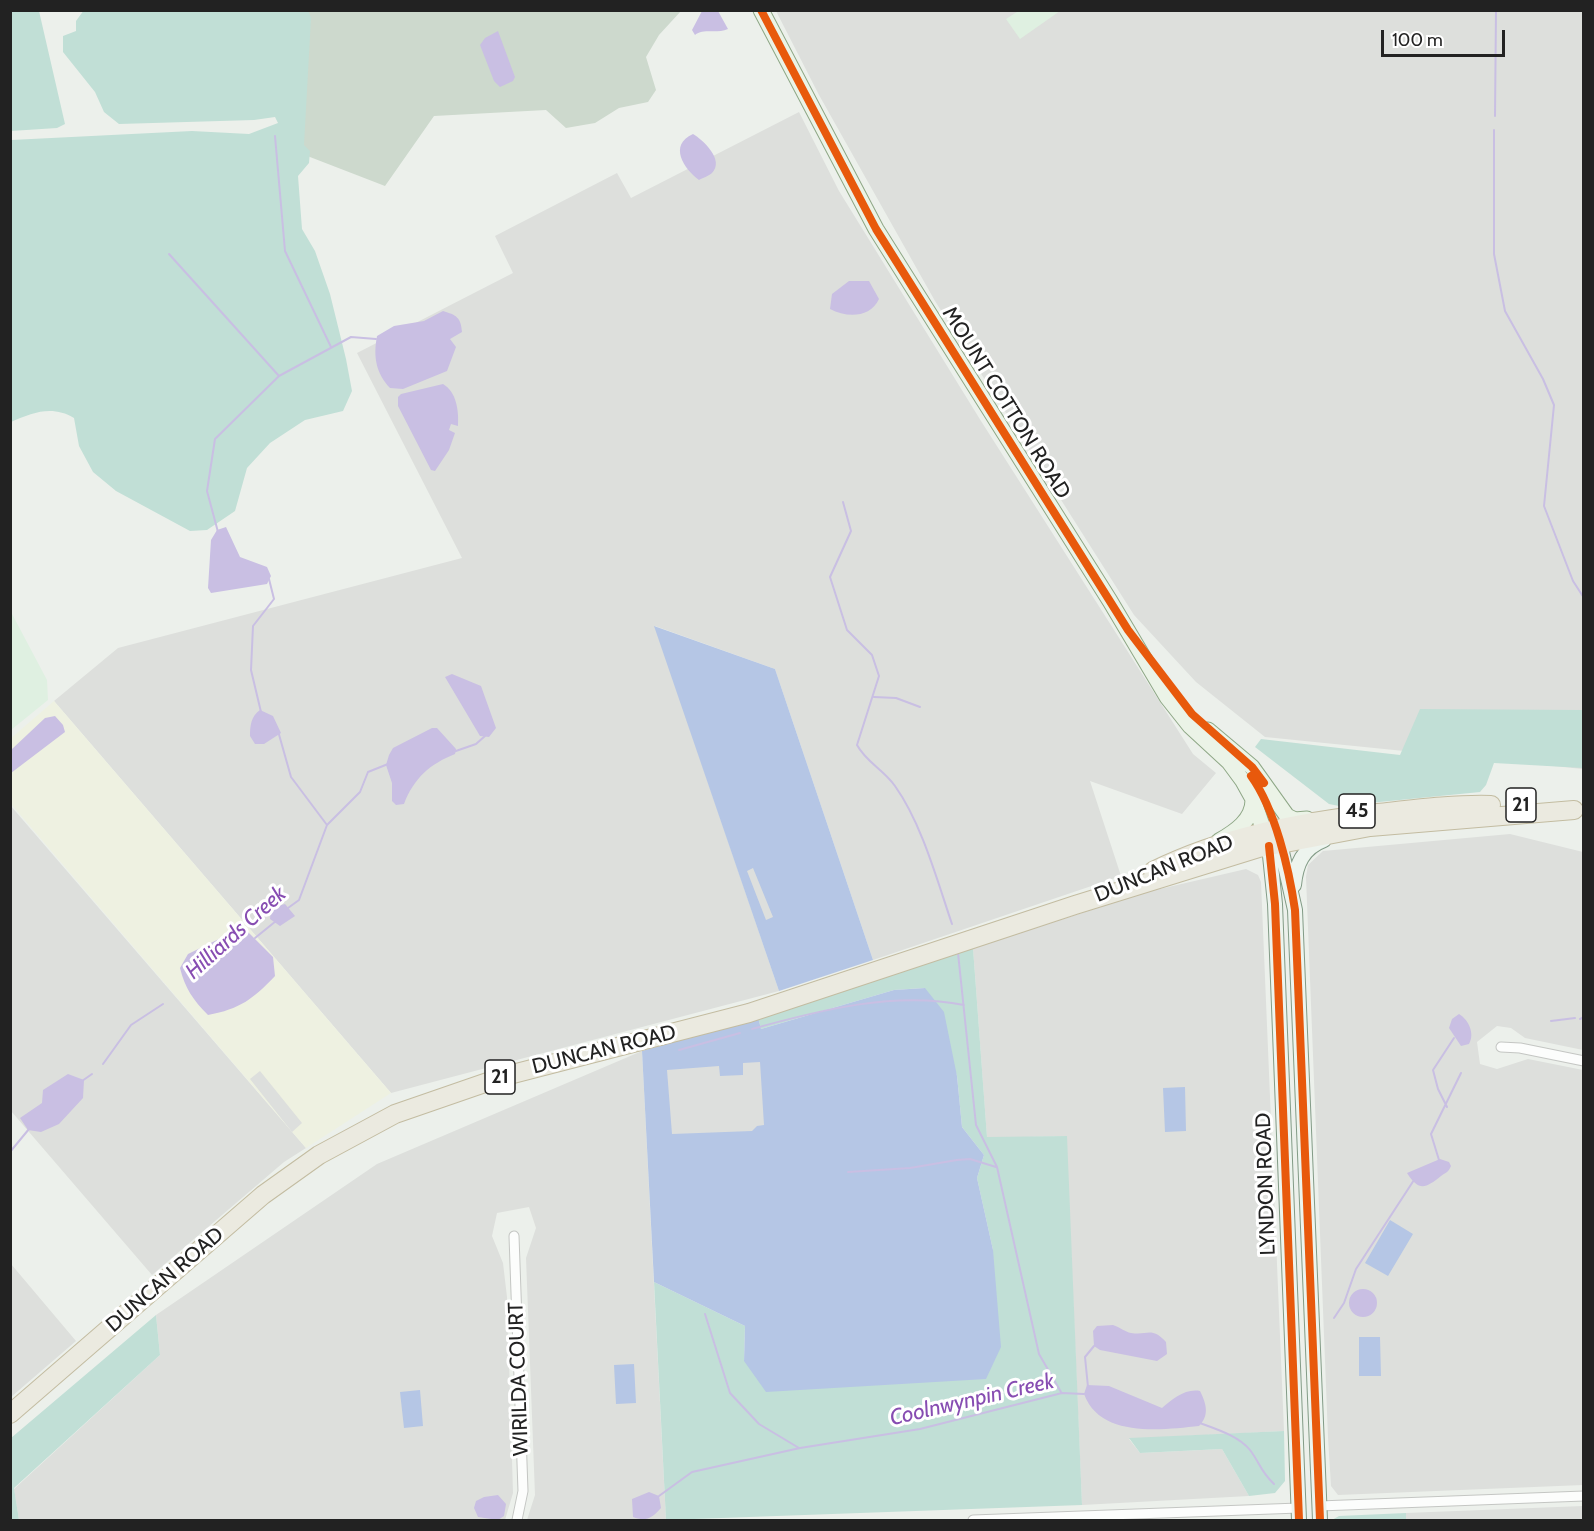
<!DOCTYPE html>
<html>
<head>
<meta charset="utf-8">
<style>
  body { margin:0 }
  #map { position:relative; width:1594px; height:1531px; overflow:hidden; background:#ecf0eb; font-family:Cabin,sans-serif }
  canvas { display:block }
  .frame { position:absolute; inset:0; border:12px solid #222; pointer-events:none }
  .scale { position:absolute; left:1381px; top:30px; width:124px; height:27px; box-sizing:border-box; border:3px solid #222; border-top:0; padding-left:8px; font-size:18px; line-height:21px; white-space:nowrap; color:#222; -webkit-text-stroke:4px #fff; paint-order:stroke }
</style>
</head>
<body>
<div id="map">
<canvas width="1594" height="1531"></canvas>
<div class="frame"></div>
<div class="scale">100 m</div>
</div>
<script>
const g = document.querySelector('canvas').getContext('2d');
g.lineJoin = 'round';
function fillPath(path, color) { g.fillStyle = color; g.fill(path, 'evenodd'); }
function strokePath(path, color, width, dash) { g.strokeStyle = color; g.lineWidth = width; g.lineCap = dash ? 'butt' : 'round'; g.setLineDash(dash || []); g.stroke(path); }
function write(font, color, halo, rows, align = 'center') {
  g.font = font + ' Cabin,sans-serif'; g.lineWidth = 6; g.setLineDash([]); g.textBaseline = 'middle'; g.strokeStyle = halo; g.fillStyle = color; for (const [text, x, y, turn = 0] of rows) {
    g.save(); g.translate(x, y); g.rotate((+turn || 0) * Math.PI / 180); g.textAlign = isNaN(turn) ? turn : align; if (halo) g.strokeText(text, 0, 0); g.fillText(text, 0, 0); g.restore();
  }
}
fillPath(new Path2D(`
  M776,11h807v758l-318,-32 -69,-55 -62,-67 -199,-314 -116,-206z
  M799,112l40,79 142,230 212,333 23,19 -34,41 -92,-33 31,95 -248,84 -98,-291 -120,-43 124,365 -388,102 -337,-392 64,-53 344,-90 -105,-205 156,-80 -18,-37 122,-63 14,25z
  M10,805l296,343 -22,14 -132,113 -141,-164z
  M1510,834l73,18v198l-58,-12 -14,-10 -14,-2 -20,16 3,22 17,5 31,-10 55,11v415l-245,10 -7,-9 -3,-49 -22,-560 2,-12 15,-14z
  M1246,869l12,6 3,7 23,549 -155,8 11,14 82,-4 27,47 -167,9 -16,-369 -79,2 -14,-190 174,-56z
  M642,1051l24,469h-139l8,-25 -9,-237 10,-30 -7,-21 -32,6 -5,23 11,27 4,34 6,196 -8,27h-486l-5,-31 146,-134 -4,-40 221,-151z
  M11,1264l65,77 -65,56h-1z
  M1583,1506l1,14h-178v-7z`), '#dddfdc');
fillPath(new Path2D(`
  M54,701l337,392 -85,55 -295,-344 -1,-65z`), '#eef1e1');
fillPath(new Path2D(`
  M295,11h386l-22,24 -13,22 10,33 -8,12 -29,6 -24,15 -29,5 -20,-18 -112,6 -49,70 -88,-34z`), '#cdd9cd');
fillPath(new Path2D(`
  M1020,10h40v1l-40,28 -14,-20z
  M11,612l36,68 1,20 -37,30z`), '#dff0e1');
fillPath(new Path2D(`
  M11,10l28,1 26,113 -8,4 -46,3z
  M84,10h224l3,8 -7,127 6,6 -1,12 -11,13 4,53 13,22 15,43 16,65 6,32 -9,20 -38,9 -35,23 -23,25 -12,43 -28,19 -17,1 -74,-40 -23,-19 -14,-26 -5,-28c-21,-13 -41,-6 -63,4v-282l181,-9 57,3 29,-11 -3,-6 -21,3 -135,4 -15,-12 -9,-20 -32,-40v-16l13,-5v-10z
  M1420,709l163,1v58l-89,-5 -8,22 -6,7 -141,14 -10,-2 -74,-57 6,-8 139,16z
  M973,948l14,189 80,-1 15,369 -416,15 -12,-238 91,44 -1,35 249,-111 -16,-72 7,-23 -22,-28 -5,-51 -33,-88 -30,2 -133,39 -3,-12z
  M156,1315l4,40 -146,133 5,32h-8v-82z
  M1284,1431l1,50 -10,12 -26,3 -27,-47 -82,4 -11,-15z
  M1406,1513v7h-74l7,-4z`), '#c1dfd6');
fillPath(new Path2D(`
  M654,626l121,43 98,291 -94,31z
  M925,988l19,24 13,64 5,51 22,28 -7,23 16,72 8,97 -15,32 -220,13 -22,-31 1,-35 -91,-44 -12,-231 116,-34 3,12 133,-39z
  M1185,1087l1,44 -21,1 -2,-44z
  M1390,1220l23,14 -25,42 -23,-13z
  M1359,1337h21l1,39h-22z
  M634,1364l2,39 -20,1 -2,-39z
  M420,1390l3,36 -19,2 -4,-36z`), '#b5c6e5');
fillPath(new Path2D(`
  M753,868l20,49 -7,3 -19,-49z
  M760,1062l4,63 -7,1 -5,5 -80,3 -5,-64 52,-4 1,10 23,-1v-12z
  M260,1071l42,52 -10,9 -42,-53z`), '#dddfdd');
fillPath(new Path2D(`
  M702,11h16l10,18c-11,5 -25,-1 -33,6l-3,-5z
  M498,31l17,46 -2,4 -13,6 -6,-6 -14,-36 5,-7z
  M693,134c10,6 32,26 19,39 -3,3 -10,5 -13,7 -15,-11 -31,-35 -6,-46z
  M849,281h20l10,18c-9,19 -32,19 -49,10l2,-15z
  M443,311c13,4 18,6 19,21l-12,7 6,8 -9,24 -44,18 -13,-1c-14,-15 -17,-31 -13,-52l17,-10 30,-5z
  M443,384c14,8 16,28 15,42l-7,-2 -2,6 6,3 -6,17 -14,21 -4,-1 -33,-64v-9l3,-3z
  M226,527l14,30 27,10 4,9 -4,8 -56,9 -3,-5 3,-48 6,-10z
  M452,674l29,12 15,42 -7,9 -9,-1 -35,-59z
  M260,710l13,6 8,17 -17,11h-9l-5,-8c0,-10 1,-20 10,-26z
  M55,716l8,9 2,7 -54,41v-23l34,-32z
  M432,728h5l19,21 -1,5c-25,10 -41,24 -51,50l-8,1 -4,-4v-18l-6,-18 3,-10 4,-7z
  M285,904l10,12 -15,10 -10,-7 1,-11z
  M246,930l27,27 2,19c-22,23 -35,33 -67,39 -15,-15 -23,-27 -28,-47l8,-14 37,-18z
  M1459,1014c10,6 16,20 10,30l-8,2 -12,-18 3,-9z
  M68,1074l16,6 -1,18 -24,26 -18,8 -13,-2 -8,-12 22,-15 1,-13z
  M1440,1159l9,3 2,4c-3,7 -5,6 -10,10 -15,12 -22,16 -34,-3z
  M1349 1303a14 14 0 1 1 28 0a14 14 0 1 1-28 0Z
  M1113,1325c7,2 12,7 18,8 17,3 20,-7 35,9l1,12 -10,7 -57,-11 -6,-4 -1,-15 4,-5z
  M1087,1385l22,1 53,22c10,-9 24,-20 38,-17 6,12 10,24 -1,35 -38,4 -99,12 -115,-32z
  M649,1492l10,4 2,12c-9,10 -15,14 -28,9l-1,-18z
  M498,1495l8,9 -2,12 -6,4 -20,-3 -4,-9 2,-7 8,-4z`), '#c9bfe3');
strokePath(new Path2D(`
  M1495,116l1,-106
  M1494,130v124l11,57 38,68 11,26 -10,101 29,75 11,17
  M275,136l10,115 46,96
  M169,254l110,122
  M843,502l8,29 -21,46 17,53 25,25 7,21 -22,69c9,17 27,25 38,41 27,38 42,94 57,138
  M218,532l-11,-41 8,-52 64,-63 72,-39 25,2
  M874,697l22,1 24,9
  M261,712l-10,-42 2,-44 21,-27 -5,-20h-3
  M278,731l13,46 36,48
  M453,752l23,-8 9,-8
  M288,908l11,-8 28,-75 33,-33 8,-20 20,-8
  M255,938l21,-17
  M958,953l18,172 21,42 42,187 22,38
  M1580,1019l4,-2
  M1551,1021l24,-3
  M752,1029c68,-19 143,-38 212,-24
  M679,1050l61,-17
  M103,1064l28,-39 32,-21
  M82,1081l10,-7
  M1447,1107l-9,-18 -5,-19 21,-32
  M10,1152l19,-23
  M1439,1160l-8,-26 30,-61
  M848,1172l62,-4 47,-8 13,-1 26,8
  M705,1314l25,79 29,31 40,24
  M1334,1318l10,-15 12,-34 58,-89
  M1088,1387l-3,-30 9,-11
  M1200,1423c16,6 39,13 50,27 10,13 10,21 24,34
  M659,1496l33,-24 108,-24 120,-19 142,-36 22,1`), '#c9bfe3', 2);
const street = new Path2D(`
  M1501,1047l19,1 64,13
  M514,1236l9,255 -6,29
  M1319,1506l265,-10
  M973,1520l326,-12`);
const secondary = new Path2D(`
  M1280,843l15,67 25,610
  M1269,846l6,58 24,616
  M1294,885c2,-21 9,-37 30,-45`);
const primary = new Path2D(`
  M761,10l115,219 234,372 57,96 23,29 39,36 14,19 10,18 15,44
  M1208,730l44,37 35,49 8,4 12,-1
  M1219,841c16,-9 34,-21 34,-41`);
const highway = new Path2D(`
  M1153,871c71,-35 147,-49 225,-58 37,-4 75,-9 113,-8
  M10,1414l253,-219 56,-40 76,-41 110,-38 244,-63 326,-108 184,-57 111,-21 204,-17`);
strokePath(street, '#c4c6c3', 11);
strokePath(secondary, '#829b86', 16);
strokePath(primary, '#8ea786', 17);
strokePath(highway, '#c3bca1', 20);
strokePath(street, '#fcfdfc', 9);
strokePath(secondary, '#edf4ee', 14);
strokePath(primary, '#ebf3e7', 15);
strokePath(highway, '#ebeae0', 18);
strokePath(new Path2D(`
  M761,10l115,219 252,401 64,84 60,53 12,16
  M1251,776c24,33 38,93 44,134l25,610
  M1269,846l6,58 24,616`), '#e8590c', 8);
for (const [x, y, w] of [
  [1521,805,30],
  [1357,811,36],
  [500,1077,30]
]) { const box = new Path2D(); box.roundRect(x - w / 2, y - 17, w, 34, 4.5); g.fillStyle = '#fff'; g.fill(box); strokePath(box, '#222', 1.5); }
write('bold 20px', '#222', null, [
  ["21",1521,805],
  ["45",1357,811],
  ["21",500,1077]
]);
write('21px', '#222', '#fff', [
  ["MOUNT COTTON ROAD",1006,403,58],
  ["DUNCAN ROAD",1164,869,-22],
  ["DUNCAN ROAD",604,1050,-14],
  ["LYNDON ROAD",1266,1184,-92],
  ["DUNCAN ROAD",165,1280,-41],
  ["WIRILDA COURT",519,1379,-92]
]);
write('italic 22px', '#874db2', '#fff', [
  ["Hilliards Creek",236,933,-42],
  ["Coolnwynpin Creek",972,1400,-13]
]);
</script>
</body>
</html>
